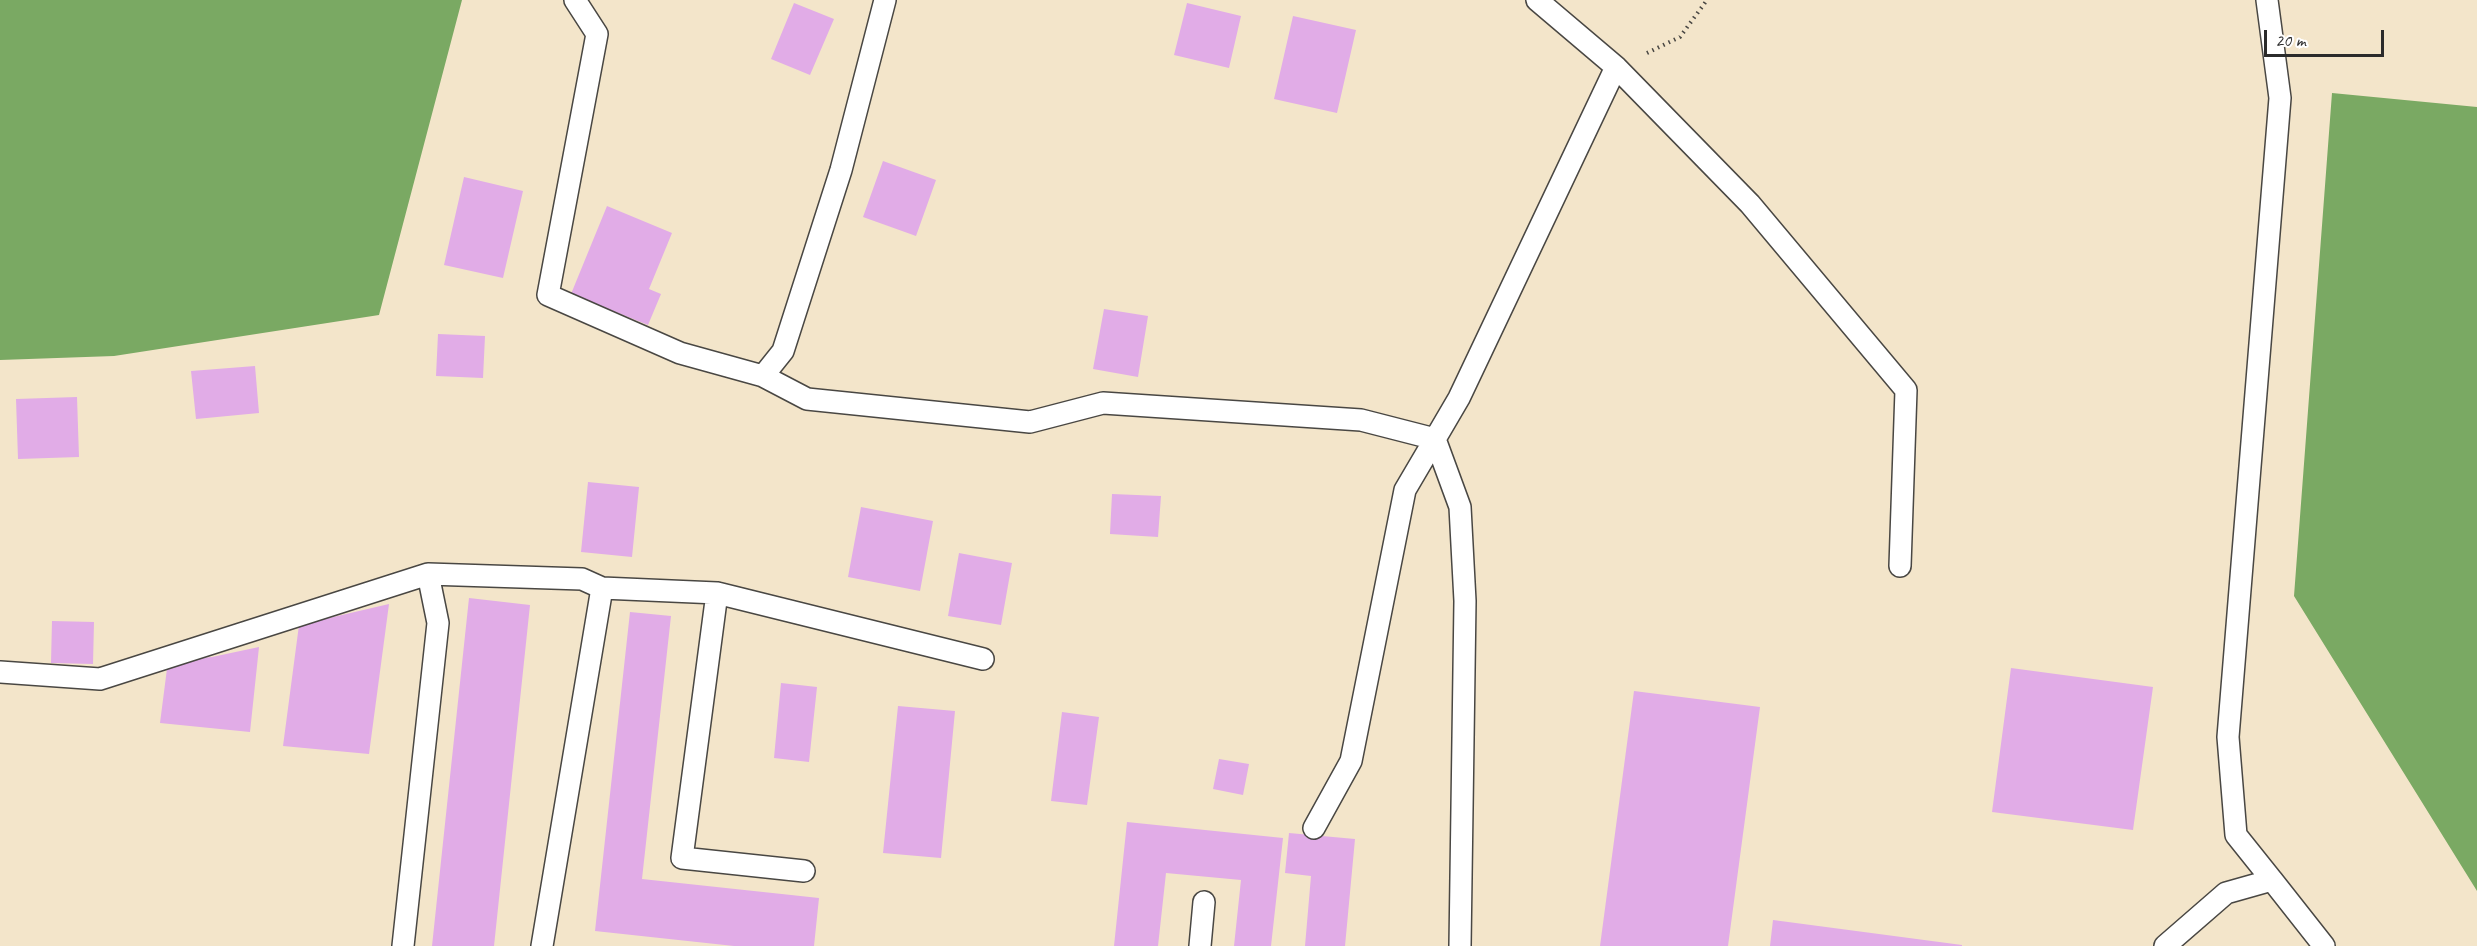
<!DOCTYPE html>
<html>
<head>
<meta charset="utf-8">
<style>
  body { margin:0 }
  #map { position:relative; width:2477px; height:946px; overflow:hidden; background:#f3e5ca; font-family:Caveat,sans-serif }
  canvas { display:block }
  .scale { position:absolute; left:2264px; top:30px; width:120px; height:27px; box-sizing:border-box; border:3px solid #2b2b2b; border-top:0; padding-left:8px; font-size:18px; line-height:21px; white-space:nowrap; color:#2b2b2b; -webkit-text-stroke:4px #fff; paint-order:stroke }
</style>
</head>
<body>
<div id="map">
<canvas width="2477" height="946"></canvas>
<div class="scale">20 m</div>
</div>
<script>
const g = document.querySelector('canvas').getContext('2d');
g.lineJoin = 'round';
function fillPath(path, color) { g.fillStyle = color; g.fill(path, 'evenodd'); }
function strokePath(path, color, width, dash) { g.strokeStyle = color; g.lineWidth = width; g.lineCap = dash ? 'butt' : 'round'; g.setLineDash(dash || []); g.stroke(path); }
fillPath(new Path2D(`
  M0,0h462l-83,315 -265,41 -114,4z
  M2332,93l145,14v784l-183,-295z`), '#7aa963');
fillPath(new Path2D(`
  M794,3l40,16 -24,56 -39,-16z
  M1187,3l54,13 -12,52 -55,-13z
  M1293,16l63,14 -19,83 -63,-14z
  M883,161l53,19 -20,56 -53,-19z
  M464,177l59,14 -20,87 -59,-13z
  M607,206l65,27 -23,56 12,5 -13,31 -77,-31z
  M1104,309l44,7 -10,61 -45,-8z
  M438,334l47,2 -2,42 -47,-2z
  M255,366l4,47 -63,6 -5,-48z
  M77,397l2,60 -61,2 -2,-60z
  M588,482l51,5 -7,70 -51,-5z
  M1112,494l49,2 -3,41 -48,-3z
  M861,507l72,14 -13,70 -72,-14z
  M959,553l53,10 -11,62 -53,-9z
  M469,598l61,7 -36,341h-62z
  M389,604l-20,150 -86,-8 16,-121z
  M630,612l41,4 -29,263 177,19 -5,48h-80l-139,-15z
  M52,621l42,1 -1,42 -42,-1z
  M259,647l-9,85 -90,-9 8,-62 44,-4z
  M2011,668l142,19 -20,143 -141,-18z
  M781,683l36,4 -8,75 -35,-4z
  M1634,691l126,16 -32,239h-128z
  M898,706l57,5 -14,147 -58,-5z
  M1062,712l37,5 -12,88 -36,-4z
  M1219,759l30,5 -6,31 -30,-6z
  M1127,822l156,16 -12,108h-37l7,-66 -75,-7 -8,73h-44z
  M1289,833l66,6 -10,107h-40l6,-70 -26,-3z
  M1773,920l189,25v1h-192z`), '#e1ace7');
const service = new Path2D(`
  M575,0l22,34 -49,261 132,58 83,23
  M885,0l-44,170 -58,181 -20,25 44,23 223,23 73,-19 258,17 74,19 -30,51 -54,271 -37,67
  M1537,0l79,67 134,137 156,186 -6,176
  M2267,0l13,98 -52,639 8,98 36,45
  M428,574l154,5 20,9 115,5 266,66
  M717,593l-35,265 122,13
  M0,672l100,7 328,-105 10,49 -35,323
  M542,946l60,-358
  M1200,946l4,-44
  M1460,946l5,-345 -5,-94 -25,-68 24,-41 157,-331
  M2165,946l61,-53 46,-13 52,66`);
strokePath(service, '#494743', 24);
strokePath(new Path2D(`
  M1647,53l33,-16 27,-37`), '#494743', 4, [1.5, 4.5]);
strokePath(service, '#fff', 21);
</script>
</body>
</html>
